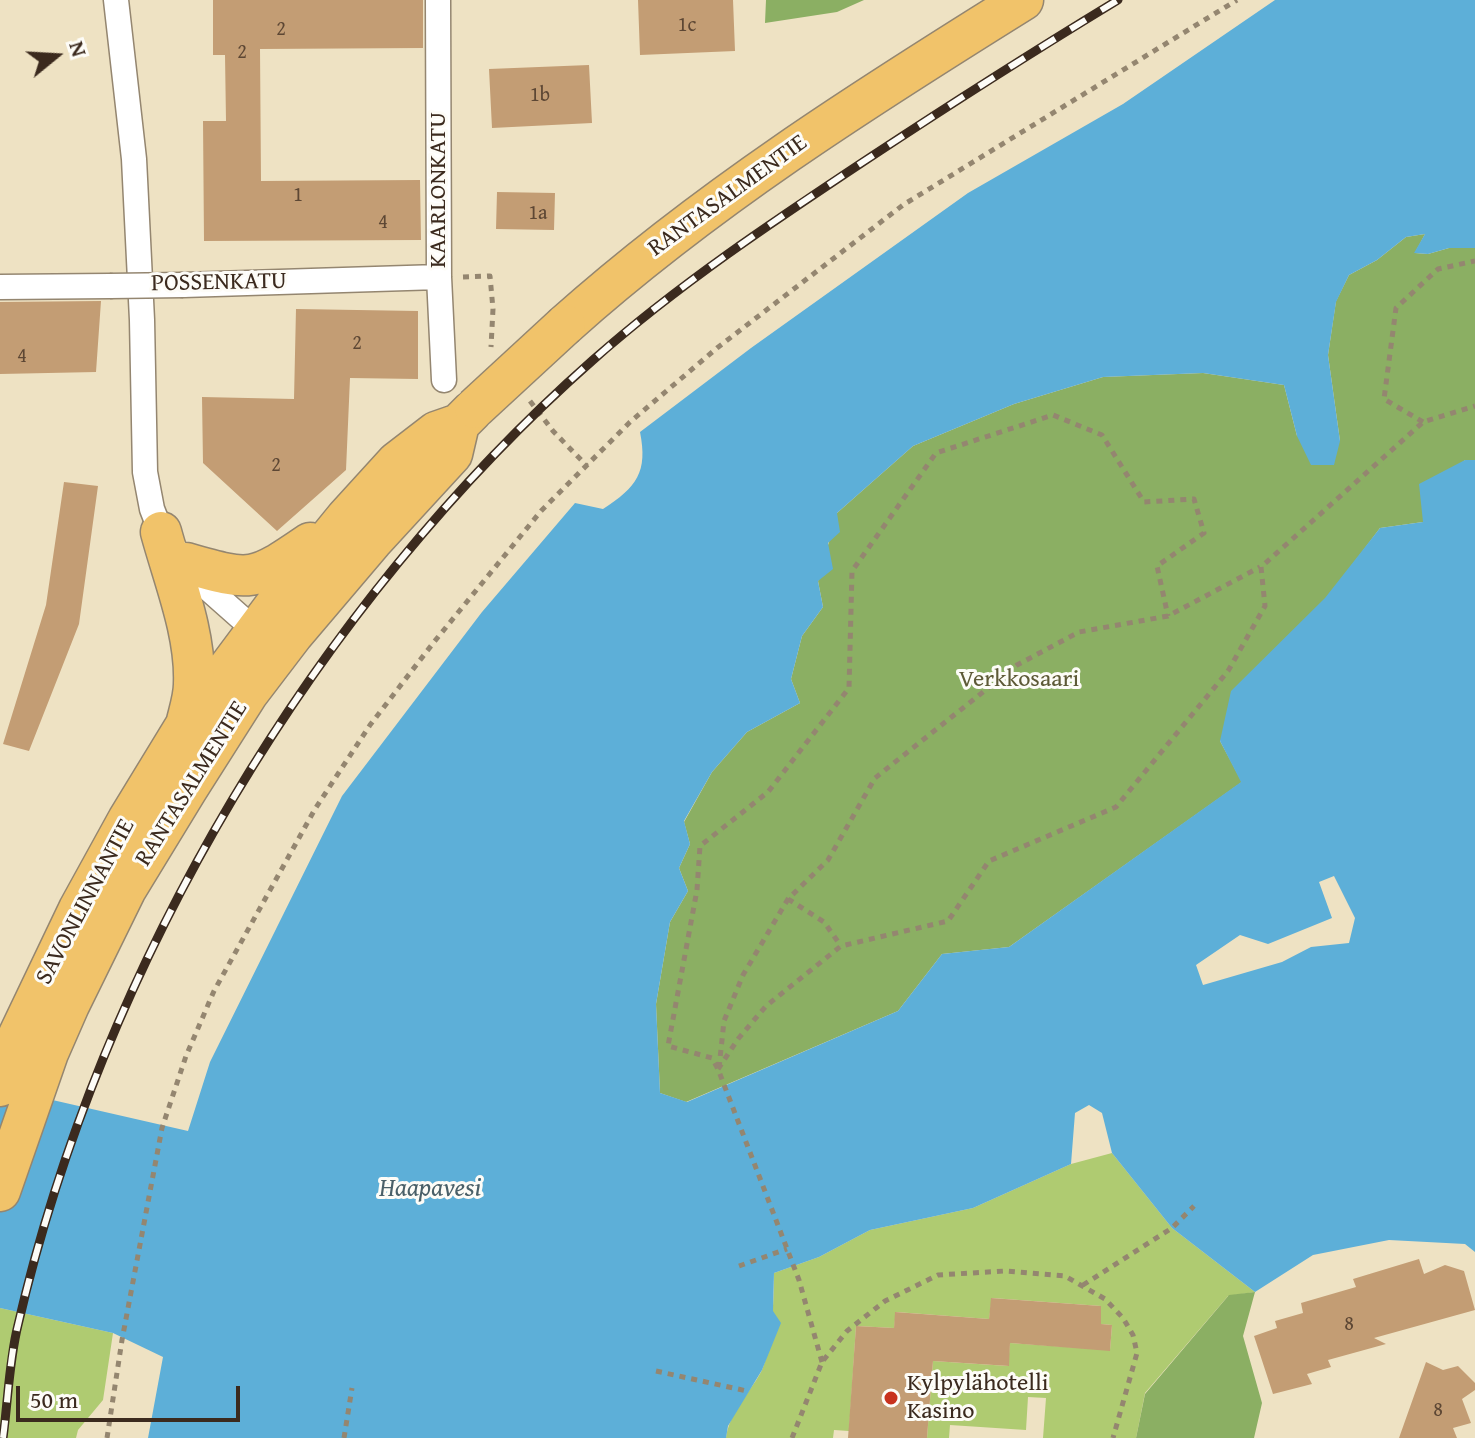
<!DOCTYPE html>
<html>
<head>
<meta charset="utf-8">
<style>
  body { margin:0 }
  #map { position:relative; width:1475px; height:1438px; overflow:hidden; background:#eee2c3; font-family:"Gentium Book Plus",serif }
  canvas { display:block }
  .north { position:absolute; left:16px; top:16px; width:80px; height:80px; -webkit-text-stroke:6px #fdfcf7; paint-order:stroke; rotate:72deg; font-size:22px; font-weight:700; line-height:32px; text-align:center; color:#3b2a1e }
  .north::after { content:''; display:block; margin:auto; width:28px; height:36px; background:#3b2a1e; clip-path:polygon(50% 0,100% 100%,50% 72%,0 100%) }
  .scale { position:absolute; left:16px; top:1386px; width:224px; height:36px; box-sizing:border-box; border:4px solid #3b2a1e; border-top:0; padding-left:10px; font-size:24px; line-height:28px; white-space:nowrap; color:#3b2a1e; -webkit-text-stroke:6px #fdfcf7; paint-order:stroke }
</style>
</head>
<body>
<div id="map">
<canvas width="1475" height="1438"></canvas>
<div class="north">N</div>
<div class="scale">50 m</div>
</div>
<script>
const g = document.querySelector('canvas').getContext('2d');
g.lineJoin = 'round';
function fillPath(path, color) { g.fillStyle = color; g.fill(path, 'evenodd'); }
function strokePath(path, color, width, dash) { g.strokeStyle = color; g.lineWidth = width; g.lineCap = dash ? 'butt' : 'round'; g.setLineDash(dash || []); g.stroke(path); }
function write(font, color, halo, rows, align = 'center') {
  g.font = font + ' "Gentium Book Plus",serif'; g.lineWidth = 6; g.setLineDash([]); g.textBaseline = 'middle'; g.strokeStyle = halo; g.fillStyle = color; for (const [text, x, y, turn = 0] of rows) {
    g.save(); g.translate(x, y); g.rotate((+turn || 0) * Math.PI / 180); g.textAlign = isNaN(turn) ? turn : align; if (halo) g.strokeText(text, 0, 0); g.fillText(text, 0, 0); g.restore();
  }
}
fillPath(new Path2D(`
  M1112,1153l60,75 83,64 -27,4 -83,97 -9,45h-93l3,-40 -18,-1 -2,33 -76,-5 -1,13h-22l6,-77 75,5 2,-23 100,7 2,-25 -11,-1v-18l-109,-8 -3,21 -93,-7 -2,16 -38,-2 -7,105 -15,-1 -1,8h-107c3,-25 23,-44 35,-66 11,-21 13,-73 13,-99l45,-16 51,-27 103,-22 98,-44z
  M0,1308l113,25 -10,67 -25,30 -2,8h-76z`), '#afcb71');
fillPath(new Path2D(`
  M766,0h98l-27,12 -72,11z
  M1425,234l-10,19 13,1 21,-6h26v212h-10l-42,62 -43,6 -160,213 22,41 -233,165 -67,7 -44,57 -212,91 -26,-9 -4,-89 14,-82 18,-31 -9,-23 11,-24 -6,-22 28,-50 35,-40 53,-29 -9,-24 11,-43 21,-29 -5,-26 19,-68 76,-67 101,-42 89,-27 100,-4 81,12 13,51 43,5 -12,-86 8,-54 13,-26 28,-15 29,-23z
  M1255,1292l-12,44 19,67 -8,35h-118l9,-44 84,-99z`), '#8baf63');
fillPath(new Path2D(`
  M1275,0h200v248h-26l-21,6 -14,-1 11,-19 -19,3 -29,23 -28,15 -13,27 -8,53 12,86 -6,24h-23l-14,-29 -13,-51 -81,-12 -100,4 -89,27 -101,42 -76,67 3,19 -12,11 5,26 -15,12 5,26 -21,29 -11,43 9,24 -53,29 -35,40 -28,49 6,23 -11,24 9,23 -18,31 -14,82 4,89 27,9 211,-91 44,-57 67,-7 232,-165 -21,-41 11,-50 94,-93 55,-70 43,-6 -4,-38 46,-24h10v792l-10,-8 -76,-4 -76,15 -58,37 -83,-64 -60,-75 -10,-40 -13,-8 -14,8 -4,51 -98,44 -103,22 -51,27 -45,16 -1,38 8,12 -19,47 -34,56 -2,12h-578l15,-81 -50,-24 -113,-25v-220l188,43 22,-69 132,-266 140,-184 93,-109 28,6c34,-22 45,-37 37,-77l111,-84 217,-155 155,-89zM1334,876l21,42 -6,25 -38,4 -29,15 -79,23 -7,-20 44,-30 28,9 64,-26 -13,-36z`), '#5dafd8');
fillPath(new Path2D(`
  M213,0h210v48l-163,1 1,132 159,-1 1,60 -217,1 -1,-120h23l-1,-66h-12z
  M638,0h95l2,51 -95,4z
  M589,65l3,58 -100,5 -3,-59z
  M497,192l58,1 -1,37 -58,-1z
  M101,301l-5,71 -96,2v-72z
  M296,309l122,2v68l-68,-1 -4,92 -69,61 -74,-68 -1,-66 92,2z
  M64,482l34,4 -19,138 -50,127 -26,-7 43,-139z
  M1419,1259l5,15 21,-9 19,6 11,39 -101,28 12,6 -58,16 3,7 -24,7 5,10 -39,10 -19,-58 23,-8 -2,-7 28,-8 -2,-10 55,-16 -3,-8z
  M991,1298l110,8v18l11,1 -2,26 -100,-8 -1,23 -76,-5 -6,77h-79l8,-112 38,2 1,-16 94,7z
  M1426,1362l17,8 15,-4 17,17v7l-13,9 9,24 -18,5 4,10h-58z`), '#c39d74');
const minor = new Path2D(`
  M116,0l18,159 8,161 3,152 7,37 9,23 43,53 61,54
  M438,0l1,277 5,103
  M183,285l256,-8
  M0,287l110,-1`);
const trunk = new Path2D(`
  M565,325c141,-126 299,-226 458,-325
  M161,532c13,48 35,101 33,152 0,12 -4,25 -7,37
  M186,563c66,19 67,19 124,-20
  M0,1086l16,-45 63,-132 49,-89 58,-95 94,-126 66,-81 51,-56 39,-30 23,-8 13,-13
  M0,1191l48,-138 21,-48 57,-116 61,-100 61,-96 45,-59 79,-93 80,-87 7,-30`);
strokePath(minor, '#948670', 27);
strokePath(trunk, '#948670', 43);
strokePath(new Path2D(`
  M463,277l27,-1 3,33 -2,38
  M530,401l23,30 34,35
  M1423,422l-39,-23 12,-91 42,-39 37,-8
  M788,899l36,23 17,24
  M719,1068l5,-47 19,-46 45,-76 40,-39 47,-82 142,-113 62,-33 89,-16 92,-49
  M718,1069l20,-30 28,-33 75,-60 107,-25 41,-60 127,-54 112,-136 37,-65 -4,-39 162,-145 52,-16
  M739,1266l48,-17
  M1083,1285l89,-57 22,-22
  M822,1362l-23,-82 -81,-211 -6,-11 -44,-12 29,-156 3,-44 68,-54 81,-104 3,-117 84,-118 117,-38 49,20 42,67 50,-3 10,34 -47,33 11,50
  M656,1371l91,20
  M107,1438l15,-98 40,-212 24,-72 28,-65 101,-182 55,-84 64,-83 107,-131 89,-89 87,-74 186,-143 334,-205
  M344,1438l8,-50
  M792,1438l30,-76 25,-31 38,-30 53,-26 67,-4 60,5 40,23 18,19 10,17 4,18 -24,85`), '#948670', 5, [6, 6]);
strokePath(minor, '#fff', 24);
strokePath(trunk, '#f1c36a', 40);
const rail = new Path2D(`
  M3,1438c5,-37 6,-77 15,-113 83,-360 298,-721 575,-965 86,-76 181,-139 276,-202 82,-54 165,-107 249,-158`);
strokePath(rail, '#3b2a1e', 9);
strokePath(rail, '#fdfcf7', 6, [18]);
const minorBridge = new Path2D(`
  M110,286l73,-1`);
const trunkBridge = new Path2D(`
  M475,408l90,-83`);
strokePath(minorBridge, '#948670', 27, []);
strokePath(trunkBridge, '#948670', 43, []);
strokePath(minorBridge, '#fff', 24);
strokePath(trunkBridge, '#f1c36a', 40);
for (const [x, y, r, color] of [
  [891,1398,8,"#c8321e"]
]) { const dot = new Path2D(); dot.arc(x, y, r, 0, 2 * Math.PI); g.fillStyle = color; g.fill(dot); strokePath(dot, '#fdfcf7', 3); }
write('20px', '#5d4734', null, [
  ["1c",687,26],
  ["2",281,30],
  ["2",242,53],
  ["1b",540,96],
  ["1",298,196],
  ["1a",538,214],
  ["4",383,223],
  ["2",357,344],
  ["4",22,357],
  ["2",276,466],
  ["8",1349,1325],
  ["8",1438,1411]
]);
write('24px', '#3b2a1e', '#fdfcf7', [
  ["KAARLONKATU",439,190,-90],
  ["RANTASALMENTIE",728,196,-36],
  ["POSSENKATU",219,283,-1],
  ["RANTASALMENTIE",192,784,-58],
  ["SAVONLINNANTIE",86,902,-62]
]);
write('24px', '#5e5a37', '#fdfcf7', [
  ["Verkkosaari",1019,680]
]);
write('24px', '#3b2a1e', '#fdfcf7', [
  ["Kylpylähotelli",907,1384],
  ["Kasino",907,1412]
], 'left');
write('italic 26px', '#495f68', '#fdfcf7', [
  ["Haapavesi",430,1189]
]);
</script>
</body>
</html>
